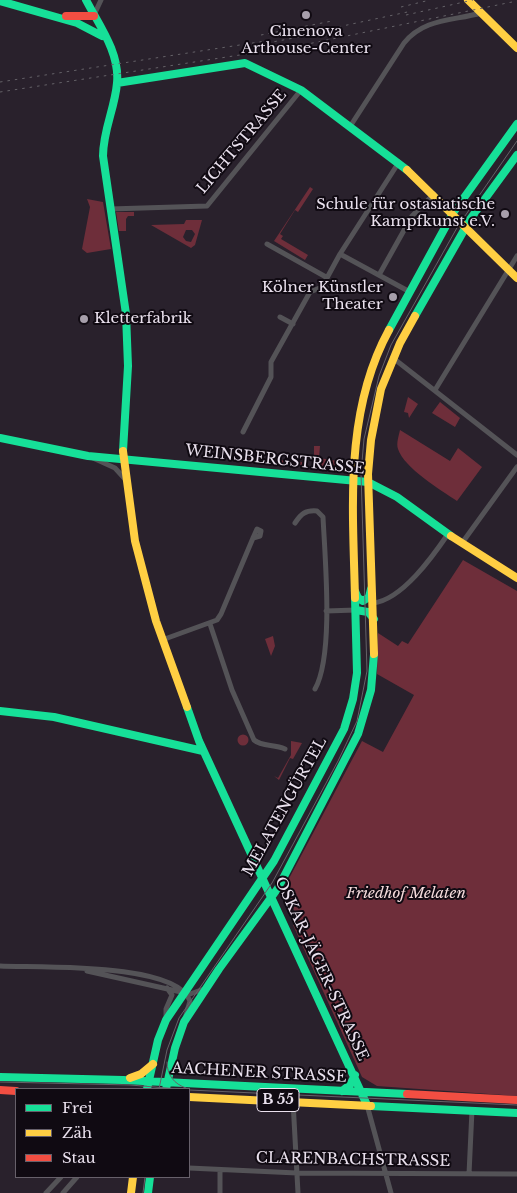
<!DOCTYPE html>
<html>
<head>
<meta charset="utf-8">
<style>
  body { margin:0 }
  #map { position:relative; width:517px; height:1193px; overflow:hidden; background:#29212c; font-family:"Libre Baskerville",serif }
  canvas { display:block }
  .legend { position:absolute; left:15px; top:1088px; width:175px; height:90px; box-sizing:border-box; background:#100a12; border:1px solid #67606a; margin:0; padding:6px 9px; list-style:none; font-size:15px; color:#eae1ee }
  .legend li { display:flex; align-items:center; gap:10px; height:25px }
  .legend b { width:25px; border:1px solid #67606a }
</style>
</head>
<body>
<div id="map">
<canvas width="517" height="1193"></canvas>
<ul class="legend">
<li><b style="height:6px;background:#16e098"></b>Frei</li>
<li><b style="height:6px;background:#ffcf43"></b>Zäh</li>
<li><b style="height:6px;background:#f24e42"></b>Stau</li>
</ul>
</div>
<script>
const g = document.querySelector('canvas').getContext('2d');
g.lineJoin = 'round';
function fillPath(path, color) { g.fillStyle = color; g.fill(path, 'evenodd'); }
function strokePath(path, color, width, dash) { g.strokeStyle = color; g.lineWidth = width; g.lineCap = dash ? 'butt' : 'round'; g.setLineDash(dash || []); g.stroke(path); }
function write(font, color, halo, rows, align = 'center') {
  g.font = font + ' "Libre Baskerville",serif'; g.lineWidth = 4; g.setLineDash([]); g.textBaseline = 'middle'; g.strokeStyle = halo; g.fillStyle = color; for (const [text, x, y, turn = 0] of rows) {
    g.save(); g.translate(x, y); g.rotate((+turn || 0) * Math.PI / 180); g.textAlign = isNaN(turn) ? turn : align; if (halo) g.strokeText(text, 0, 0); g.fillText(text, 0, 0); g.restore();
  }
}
fillPath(new Path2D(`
  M310,187l3,2 -15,23 -3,-2 -15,24 3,2 -2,3 27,16 -3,5 -31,-19z
  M87,199l16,3 8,47 -24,4 -5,-4 8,-42z
  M116,212h18v4h-6l-2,3v12h-7z
  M186,220h16l-7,25 -4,3 -40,-23 33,-1zM186,230h6l3,4 -4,8 -5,-1 -3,-4z
  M408,397l10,7 -9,14 -1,-5 -4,-1z
  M440,402l20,16 -5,9 -23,-14z
  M400,430l50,31 8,-13 24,19 -25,34c-16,-11 -53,-33 -59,-52 -2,-6 1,-14 2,-19z
  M314,446h6l-1,12 25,4 -2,9 -22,-5v-6l-3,7 -3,-1z
  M303,451l-1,14 -61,-4v-4l61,5z
  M463,560l54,31v505l-140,-10 -15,-9 -69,-152 5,-4 -13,-35 77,-145 21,11 31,-57 -37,-21 1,-41 20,13 4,-5 6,3z
  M273,636l2,10 -4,10 -6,-17z
  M237.5 740a5.5 5.5 0 1 1 11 0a5.5 5.5 0 1 1-11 0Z
  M291,741l11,2 -9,16 -3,-1 -11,22 -5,-4 4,2 13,-23z`), '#6e2e3a');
strokePath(new Path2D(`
  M94,15l7,-15
  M351,125l53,-82c20,-25 49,-22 77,-30
  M110,209l97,-3 94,-116
  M267,244l59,33
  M340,254l70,38
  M379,275l33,-59 22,-22
  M280,317l13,7
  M393,358l124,97
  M435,390l82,-134
  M243,432l28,-55v-15l39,-70 12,-5 18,-33 59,-92
  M93,458l22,10 10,11
  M295,523c6,-9 10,-13 22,-12l6,6c2,42 11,138 -8,172
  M462,543l55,-76
  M373,603c29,-3 60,-47 75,-69
  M326,611l30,-1
  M210,624l22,66 22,50c8,7 20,4 31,9
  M162,640l55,-20 4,-6 32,-76 4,-9 4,2 -1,5 -7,2
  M0,966c37,2 176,-4 190,35l-4,14
  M87,971l103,23 14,-5
  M166,1019v-10l6,-14 -5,-7
  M293,1101l5,92
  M367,1105l24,88
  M189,1168l108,5 220,1
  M469,1174l3,-64
  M46,1193l15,-16
  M63,1193l14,-16
  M220,1193v-23`), '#545357', 5);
strokePath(new Path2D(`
  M86,0c13,25 34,53 31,83 -2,25 -14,47 -14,73l23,158 2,52 -5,85
  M0,1l77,22 25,13
  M117,83l128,-20 56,27 106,80
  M415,316l56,-98 46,-63
  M389,330l64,-117 64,-89
  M0,438l88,18 280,26 29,15 54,39
  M355,591l3,7 5,3 6,-4 2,-8
  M356,610l12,2 6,7
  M187,707l12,34 168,364
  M0,711l54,6 149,34
  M0,1077l123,3 284,14
  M147,1089l11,-49 8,-20 108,-159 70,-132 9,-30 4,-26 -2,-75
  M166,1089l9,-41 9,-26 35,-53 59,-81 80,-154 13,-44 3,-36
  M342,1091l8,-6 5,-10
  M371,1106l146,7
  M148,1193l2,-16`), '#16e098', 8);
strokePath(new Path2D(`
  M468,0l49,48
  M407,170l110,108
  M123,451l12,90 21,80 31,86
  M451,536l66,42
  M355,598c-2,-90 -11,-186 34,-268
  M374,654l-6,-180 3,-34 10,-51 19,-46 15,-27
  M130,1078l11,-4 12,-10
  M189,1097l182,9
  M131,1193l2,-16`), '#ffcf43', 8);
strokePath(new Path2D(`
  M66,16h28
  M0,1090l16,1
  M407,1094l110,6`), '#f24e42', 8);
strokePath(new Path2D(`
  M167,1062c0,13 7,22 19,26
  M0,1082l130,3 49,4
  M159,1089l8,-39 12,-32 93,-135 66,-122 19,-40 10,-50 -6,-198 3,-34 15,-63 12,-31 67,-119 59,-85
  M189,1090l328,15
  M143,1193l2,-16`), '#656268', 1);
strokePath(new Path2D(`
  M401,7l29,-7
  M406,15l67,-15
  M324,30l88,-19
  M261,35l71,-14
  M267,43l64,-12
  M0,82l272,-42
  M0,92l298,-46 219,-45`), '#656268', 1, [2.5, 5]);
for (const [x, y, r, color] of [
  [306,15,5,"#a69eaa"],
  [505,214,5,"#a69eaa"],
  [393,297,5,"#a69eaa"],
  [84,319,5,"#a69eaa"]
]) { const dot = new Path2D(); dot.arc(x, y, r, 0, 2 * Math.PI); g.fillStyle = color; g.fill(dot); strokePath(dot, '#100a12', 2); }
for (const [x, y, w] of [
  [278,1100,42]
]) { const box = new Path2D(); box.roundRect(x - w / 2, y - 11.5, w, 23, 4); g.fillStyle = '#100a12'; g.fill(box); strokePath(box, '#eae1ee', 1); }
write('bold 14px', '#eae1ee', null, [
  ["B 55",278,1100]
]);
write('15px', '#eae1ee', '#100a12', [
  ["Cinenova",306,32,"center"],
  ["Arthouse-Center",306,49,"center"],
  ["Schule für ostasiatische",495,205],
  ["Kampfkunst e.V.",495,222],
  ["Kölner Künstler",383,288],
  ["Theater",383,305],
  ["Kletterfabrik",94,319,"left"]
], 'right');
write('15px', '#eae1ee', '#100a12', [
  ["LICHTSTRASSE",242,142,-50],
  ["WEINSBERGSTRASSE",275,460,6],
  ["MELATENGÜRTEL",285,807,-61],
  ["OSKAR-JÄGER-STRASSE",321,969,65],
  ["AACHENER STRASSE",259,1073,3],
  ["CLARENBACHSTRASSE",353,1160,1]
]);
write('italic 15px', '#f5dbdc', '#100a12', [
  ["Friedhof Melaten",406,894]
]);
</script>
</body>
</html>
